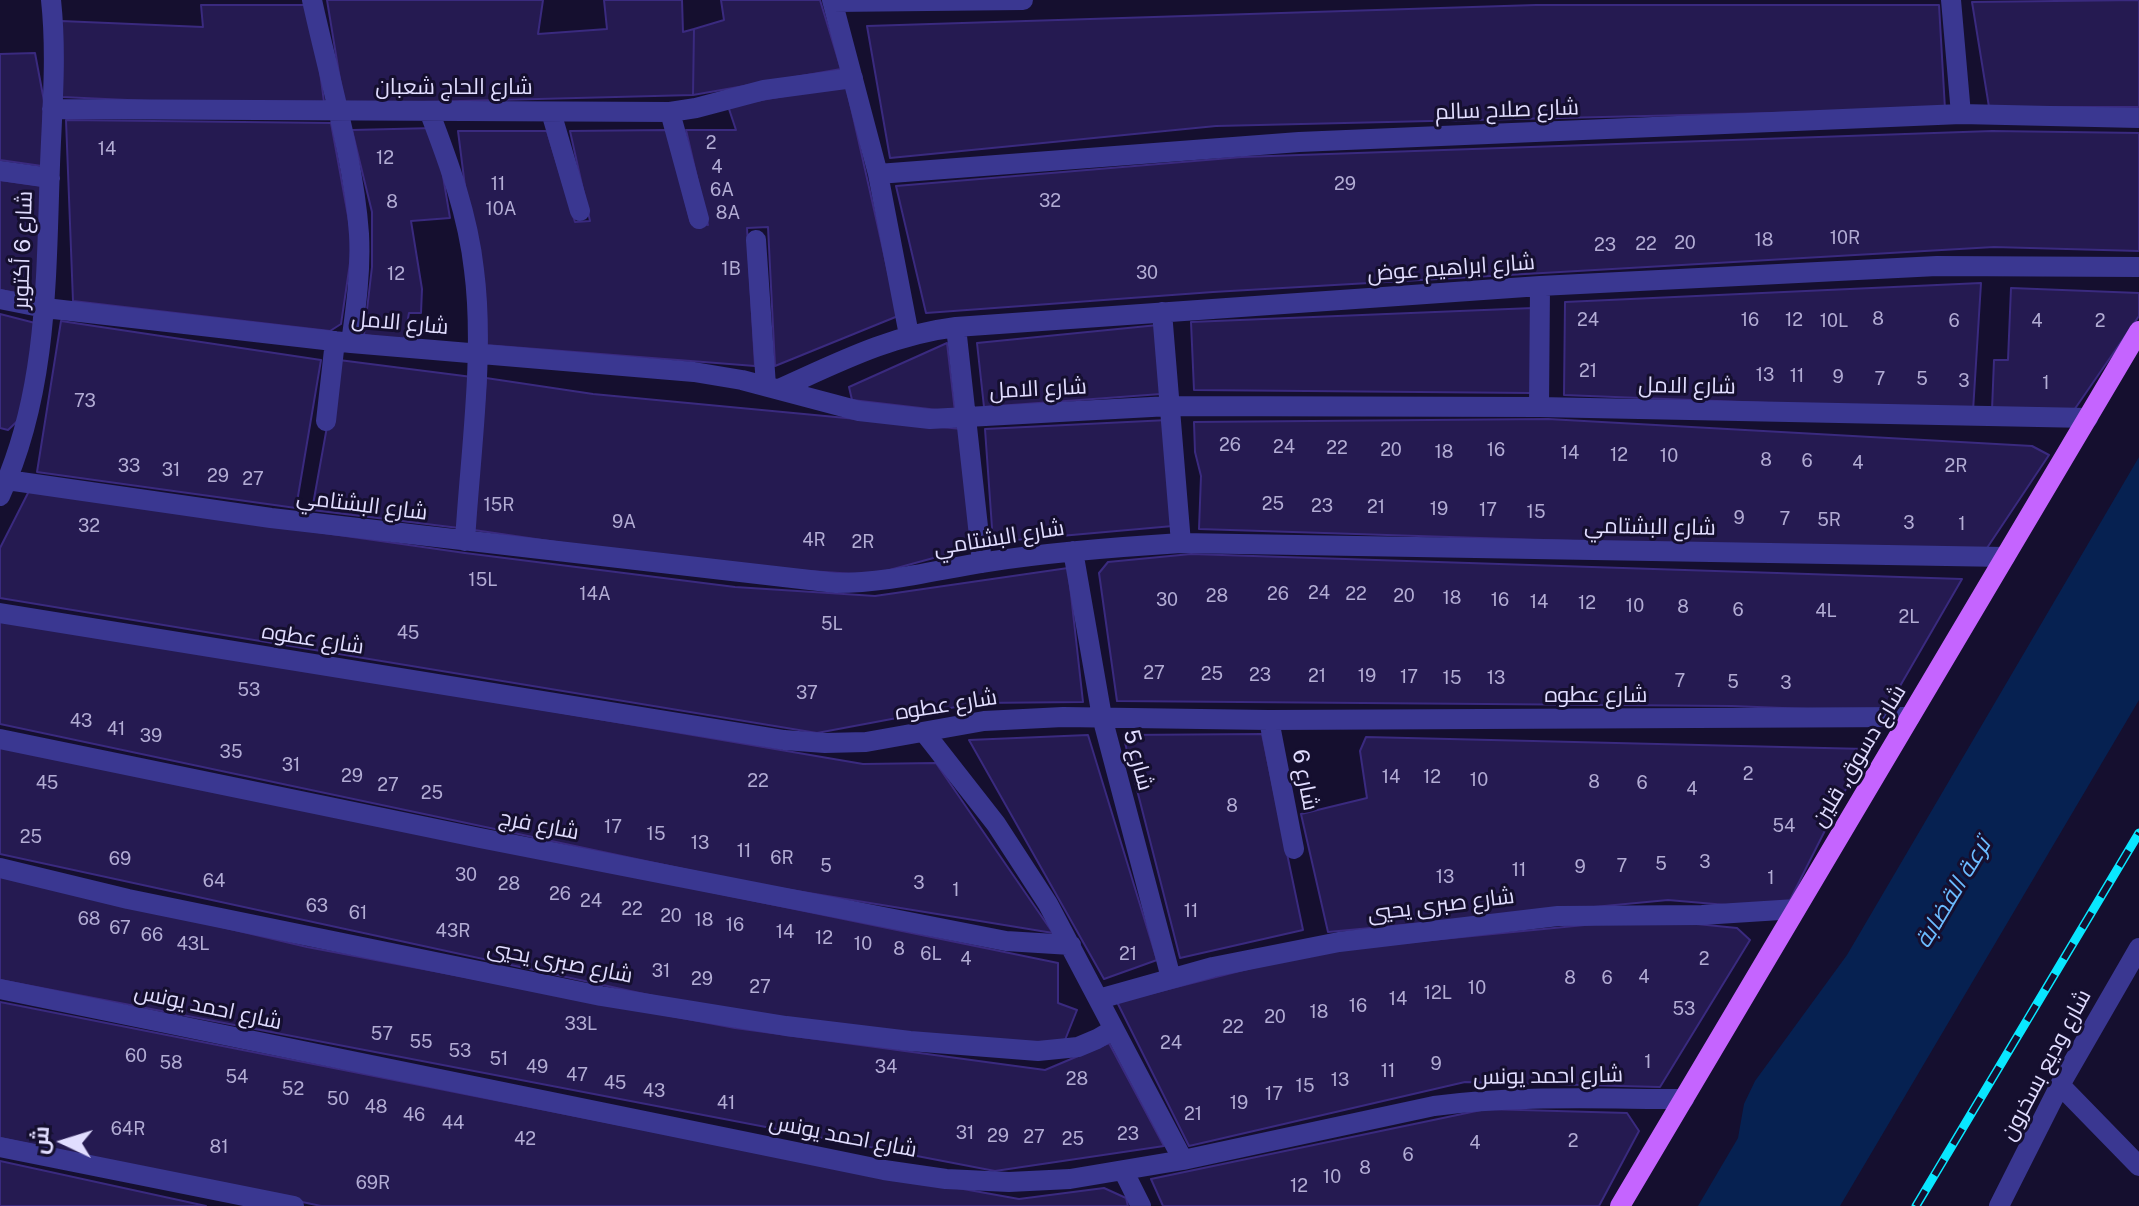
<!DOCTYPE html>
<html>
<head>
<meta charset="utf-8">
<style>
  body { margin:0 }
  #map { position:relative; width:2139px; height:1206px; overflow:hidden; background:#150f2f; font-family:"Public Sans",Cairo,sans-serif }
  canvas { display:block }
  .north { position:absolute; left:24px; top:1102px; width:80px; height:80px; -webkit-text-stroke:6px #150f2f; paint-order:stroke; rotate:274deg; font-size:22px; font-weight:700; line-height:32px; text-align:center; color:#e1ddff }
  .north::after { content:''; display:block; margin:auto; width:28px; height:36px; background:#e1ddff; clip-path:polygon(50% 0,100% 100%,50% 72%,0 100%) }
</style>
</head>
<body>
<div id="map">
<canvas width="2139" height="1206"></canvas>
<div class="north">ش</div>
</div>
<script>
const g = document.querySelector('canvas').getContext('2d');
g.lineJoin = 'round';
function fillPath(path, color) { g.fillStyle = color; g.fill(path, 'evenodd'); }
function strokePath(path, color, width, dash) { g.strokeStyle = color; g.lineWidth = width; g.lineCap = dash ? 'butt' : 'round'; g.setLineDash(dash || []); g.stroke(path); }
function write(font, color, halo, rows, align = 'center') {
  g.font = font + ' "Public Sans",Cairo,sans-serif'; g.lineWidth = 6; g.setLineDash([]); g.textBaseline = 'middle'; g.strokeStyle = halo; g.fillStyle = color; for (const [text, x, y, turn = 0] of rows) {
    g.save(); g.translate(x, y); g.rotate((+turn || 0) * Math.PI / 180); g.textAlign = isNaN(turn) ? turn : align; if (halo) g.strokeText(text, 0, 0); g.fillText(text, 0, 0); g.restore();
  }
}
fillPath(new Path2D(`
  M2139,457v243l-299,506h-142l40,-68 6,-34 11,-23 92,-126z`), '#062151');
const building = new Path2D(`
  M327,0h216l-5,34 69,-5 -3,-29h78l1,32 11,-3 -1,66 -349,9z
  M721,0h99l21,69 -148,26 1,-66 30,-9z
  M2139,0v107h-150l-17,-105z
  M201,5h110l14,104 -263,-12 -1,-76 142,6z
  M1536,5h403l6,104 -729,17 -326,32 -23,-132z
  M35,53l9,48 -2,65 -42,-6v-106z
  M846,85l52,231 -123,50 -7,-139 -21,1 8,138 -270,-21 -27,-214h89l28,91 15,-1 -20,-90 97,-1 24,93 17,2 -22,-95h50l-8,-24z
  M66,120l265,3 22,120 -12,81 -11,7 -257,-30z
  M435,128l15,90 -39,3 11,68 -1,24h-12l-5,27 -40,-5 8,-68v-55l-20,-82z
  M1992,131l147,2v118l-145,-4 -781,45 -287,21 -30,-127 346,-29z
  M0,180l44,6 -6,111 -38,-7z
  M1981,283l-8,128 -409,-16 1,-93z
  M2011,288l128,5v23l-67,97 -80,-3 2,-50h14z
  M1533,308l-2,85 -337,-3 -3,-68z
  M0,314l39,10 -13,89 -18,17 -8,-2z
  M61,321l260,39 -25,148 -259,-36z
  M1158,325l3,69 -177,13 -7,-64z
  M947,343l8,69 -103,-12 -3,-13z
  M339,360l133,17 -13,151 -147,-18z
  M486,378l107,16 369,35 12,118 -103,28 -157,-10 -240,-35z
  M1548,419l484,27 17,9 -66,99 -784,-25 2,-53 -6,-24 -1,-30z
  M1168,420l5,106 -180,16 -8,-113z
  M29,491l436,62 270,34 140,9 193,-28 15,134 -106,1 -160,30 -817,-135v-50z
  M1191,554l771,25 -77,133 -153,-6 -615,-5 -18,-128 9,-11z
  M0,617l863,147 73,-1 117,170 -299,-49 -754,-160z
  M1262,734l41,196 -123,28 -57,-223z
  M1088,735l69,225 -53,19 -135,-239z
  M1366,737l500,12 -81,161 -117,-10 -340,32 -27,-118 66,-16 -7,-47z
  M0,746l1058,217v40l19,7 -16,40 -320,-35 -741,-161z
  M0,875l307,72 428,81 310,42 64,-27 55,103 -169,25 -995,-191z
  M1646,919l91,9 13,12 -90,147 -195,-5 -276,64 -72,-144 202,-51z
  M0,1002l768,152 251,45 85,-11 22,10 2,8h-807l-321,-68z
  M1486,1109l141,4 12,18 -40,75h-436l-12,-27z
  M0,1161l206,45h-206z`);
fillPath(building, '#251a51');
strokePath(building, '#3a2a7f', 2);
strokePath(new Path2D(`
  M312,0c16,74 42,159 47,234 2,37 -3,73 -8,109
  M832,0l46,174 31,161
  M1951,0l10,114
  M833,2l190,-2
  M52,109l618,3 26,-4 68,-18 89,-12
  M429,111c20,52 39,104 45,159 11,84 -4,186 -9,271
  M551,112l29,99
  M670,112l29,107
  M0,171l50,7
  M878,174l421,-32 662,-28 178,4
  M756,240l10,146
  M0,299l45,9 306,35 343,29 48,8 117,31 71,8 240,-13 369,1 549,11
  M1162,312l19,231
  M956,327l26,236
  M779,389c58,-26 112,-54 177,-62l584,-41 397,-20 202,1
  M1539,407l1,-121
  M326,421l9,-80
  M7,480l264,38 565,65c52,0 100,-13 151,-21 64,-10 129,-15 194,-19l824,14
  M0,496c48,-104 46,-218 50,-331 2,-54 7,-110 1,-165
  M1073,551l29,166 69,261
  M0,613l784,127 41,3 41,-1 118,-21 79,-4 206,3 641,-3
  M1269,720l25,129
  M924,732l72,92 52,80 135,256
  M0,739l480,99 526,103 65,4
  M0,868l128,31 473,97 185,30 124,15 128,10 40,-4 19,-8 17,-10
  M0,989l884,181 62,9 63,3 61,-3 113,-19 251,-54c83,-11 166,-7 250,-7
  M1099,999l114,-32 126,-25 219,-26 144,-1 94,-6
  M2060,1085l79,81
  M0,1147l294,59
  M1124,1172l17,34
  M1999,1206l61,-121 79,-137`), '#3a3791', 20);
strokePath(new Path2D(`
  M1620,1206l519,-875`), '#c564ff', 20);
const rail = new Path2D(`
  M1916,1206l223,-373`);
strokePath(rail, '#09e7ff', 9);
strokePath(rail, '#150f2f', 6, [18]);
write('18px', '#b2acd4', null, [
  ["2",711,143],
  ["14",107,149],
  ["12",385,158],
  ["4",717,167],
  ["11",498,184],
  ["29",1345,184],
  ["6A",722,190],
  ["32",1050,201],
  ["8",392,202],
  ["10A",501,209],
  ["8A",728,213],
  ["10R",1845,238],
  ["18",1764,240],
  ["20",1685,243],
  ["22",1646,244],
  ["23",1605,245],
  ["1B",731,269],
  ["30",1147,273],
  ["12",396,274],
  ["8",1878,319],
  ["24",1588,320],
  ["16",1750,320],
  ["12",1794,320],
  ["10L",1834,321],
  ["6",1954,321],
  ["4",2037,321],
  ["2",2100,321],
  ["21",1588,371],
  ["13",1765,375],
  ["11",1797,376],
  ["9",1838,377],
  ["7",1880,379],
  ["5",1922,379],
  ["3",1964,381],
  ["1",2046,383],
  ["73",85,401],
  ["26",1230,445],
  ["24",1284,447],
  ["22",1337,448],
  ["20",1391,450],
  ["16",1496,450],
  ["18",1444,452],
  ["14",1570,453],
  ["12",1619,455],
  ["10",1669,456],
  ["8",1766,460],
  ["6",1807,461],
  ["4",1858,463],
  ["33",129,466],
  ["2R",1956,466],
  ["31",171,470],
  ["29",218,476],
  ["27",253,479],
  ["25",1273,504],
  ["15R",499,505],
  ["23",1322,506],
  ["21",1376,507],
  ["19",1439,509],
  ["17",1488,510],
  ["15",1536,512],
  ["9",1739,518],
  ["7",1785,519],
  ["5R",1829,520],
  ["9A",624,522],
  ["3",1909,523],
  ["1",1962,524],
  ["32",89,526],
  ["4R",814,540],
  ["2R",863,542],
  ["15L",483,580],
  ["24",1319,593],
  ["14A",595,594],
  ["26",1278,594],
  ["22",1356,594],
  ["28",1217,596],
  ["20",1404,596],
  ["18",1452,598],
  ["30",1167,600],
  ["16",1500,600],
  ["14",1539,602],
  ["12",1587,603],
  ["10",1635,606],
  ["8",1683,607],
  ["6",1738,610],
  ["4L",1826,611],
  ["2L",1909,617],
  ["5L",832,624],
  ["45",408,633],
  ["27",1154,673],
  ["25",1212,674],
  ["23",1260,675],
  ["21",1317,676],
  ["19",1367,676],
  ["17",1409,677],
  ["15",1452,678],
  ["13",1496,678],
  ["7",1680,681],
  ["5",1733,682],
  ["3",1786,683],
  ["53",249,690],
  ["37",807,693],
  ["43",81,721],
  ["41",116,729],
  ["39",151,736],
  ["35",231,752],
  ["31",291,765],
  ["2",1748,774],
  ["29",352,776],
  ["14",1391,777],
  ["12",1432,777],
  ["10",1479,780],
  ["22",758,781],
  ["8",1594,782],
  ["45",47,783],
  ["6",1642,783],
  ["27",388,785],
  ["4",1692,789],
  ["25",432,793],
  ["8",1232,806],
  ["54",1784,826],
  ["17",613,827],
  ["15",656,834],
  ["25",31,837],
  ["13",700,843],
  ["11",744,851],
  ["6R",782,858],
  ["69",120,859],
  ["3",1705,862],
  ["5",1661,864],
  ["5",826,866],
  ["7",1622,866],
  ["9",1580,867],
  ["11",1519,870],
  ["30",466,875],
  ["13",1445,877],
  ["1",1771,878],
  ["64",214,881],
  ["3",919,883],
  ["28",509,884],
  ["1",956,890],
  ["26",560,894],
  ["24",591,901],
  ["63",317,906],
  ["22",632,909],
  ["11",1191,911],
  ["61",358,913],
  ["20",671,916],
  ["68",89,919],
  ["18",704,920],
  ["16",735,925],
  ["67",120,928],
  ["43R",453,931],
  ["14",785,932],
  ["66",152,935],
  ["12",824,938],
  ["43L",193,944],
  ["10",863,944],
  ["8",899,949],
  ["6L",931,954],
  ["21",1128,954],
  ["4",966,959],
  ["2",1704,959],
  ["31",661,971],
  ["4",1644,977],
  ["8",1570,978],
  ["6",1607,978],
  ["29",702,979],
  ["27",760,987],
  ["10",1477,988],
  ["12L",1438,993],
  ["14",1398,999],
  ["16",1358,1006],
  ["53",1684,1009],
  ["18",1319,1012],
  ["20",1275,1017],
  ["33L",581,1024],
  ["22",1233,1027],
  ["57",382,1034],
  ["55",421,1042],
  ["24",1171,1043],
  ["53",460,1051],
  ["60",136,1056],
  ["51",499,1059],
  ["1",1648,1062],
  ["58",171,1063],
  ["9",1436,1064],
  ["49",537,1067],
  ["34",886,1067],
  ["11",1388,1071],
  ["47",577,1075],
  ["54",237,1077],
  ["28",1077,1079],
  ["13",1340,1080],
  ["45",615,1083],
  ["15",1305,1086],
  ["52",293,1089],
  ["43",654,1091],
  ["17",1274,1094],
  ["50",338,1099],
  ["41",726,1103],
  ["19",1239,1103],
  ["48",376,1107],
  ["21",1193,1114],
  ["46",414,1115],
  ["44",453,1123],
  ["64R",128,1129],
  ["31",965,1133],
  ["23",1128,1134],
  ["29",998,1136],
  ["27",1034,1137],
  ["42",525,1139],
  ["25",1073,1139],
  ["2",1573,1141],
  ["4",1475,1143],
  ["81",219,1147],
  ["6",1408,1155],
  ["8",1365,1168],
  ["10",1332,1177],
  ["69R",373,1183],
  ["12",1299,1186]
]);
write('22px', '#e1ddff', '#150f2f', [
  ["شارع الحاج شعبان",454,87],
  ["شارع صلاح سالم",1507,110,-2],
  ["شارع 6 أكتوبر",23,250,-88],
  ["شارع ابراهيم عوض",1451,268,-4],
  ["شارع الامل",400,323,5],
  ["شارع الامل",1687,386,1],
  ["شارع الامل",1038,389,-3],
  ["شارع البشتامي",362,505,7],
  ["شارع البشتامي",1650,527,1],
  ["شارع البشتامي",999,538,-9],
  ["شارع عطوه",313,639,9],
  ["شارع عطوه",1596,695],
  ["شارع عطوه",946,705,-9],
  ["شارع دسوق, قلين",1859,756,-59],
  ["شارع 5",1138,760,75],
  ["شارع 6",1305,780,79],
  ["شارع فرج",539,825,11],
  ["شارع صبرى يحيي",1441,905,-7],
  ["شارع صبرى يحيي",560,962,11],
  ["شارع احمد يونس",208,1007,12],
  ["شارع وديع بسخرون",2046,1065,-62],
  ["شارع احمد يونس",1548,1076,-1],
  ["شارع احمد يونس",843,1136,11]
]);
write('italic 24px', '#6bbbff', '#150f2f', [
  ["ترعة القضابة",1953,893,-59]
]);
</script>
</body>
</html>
